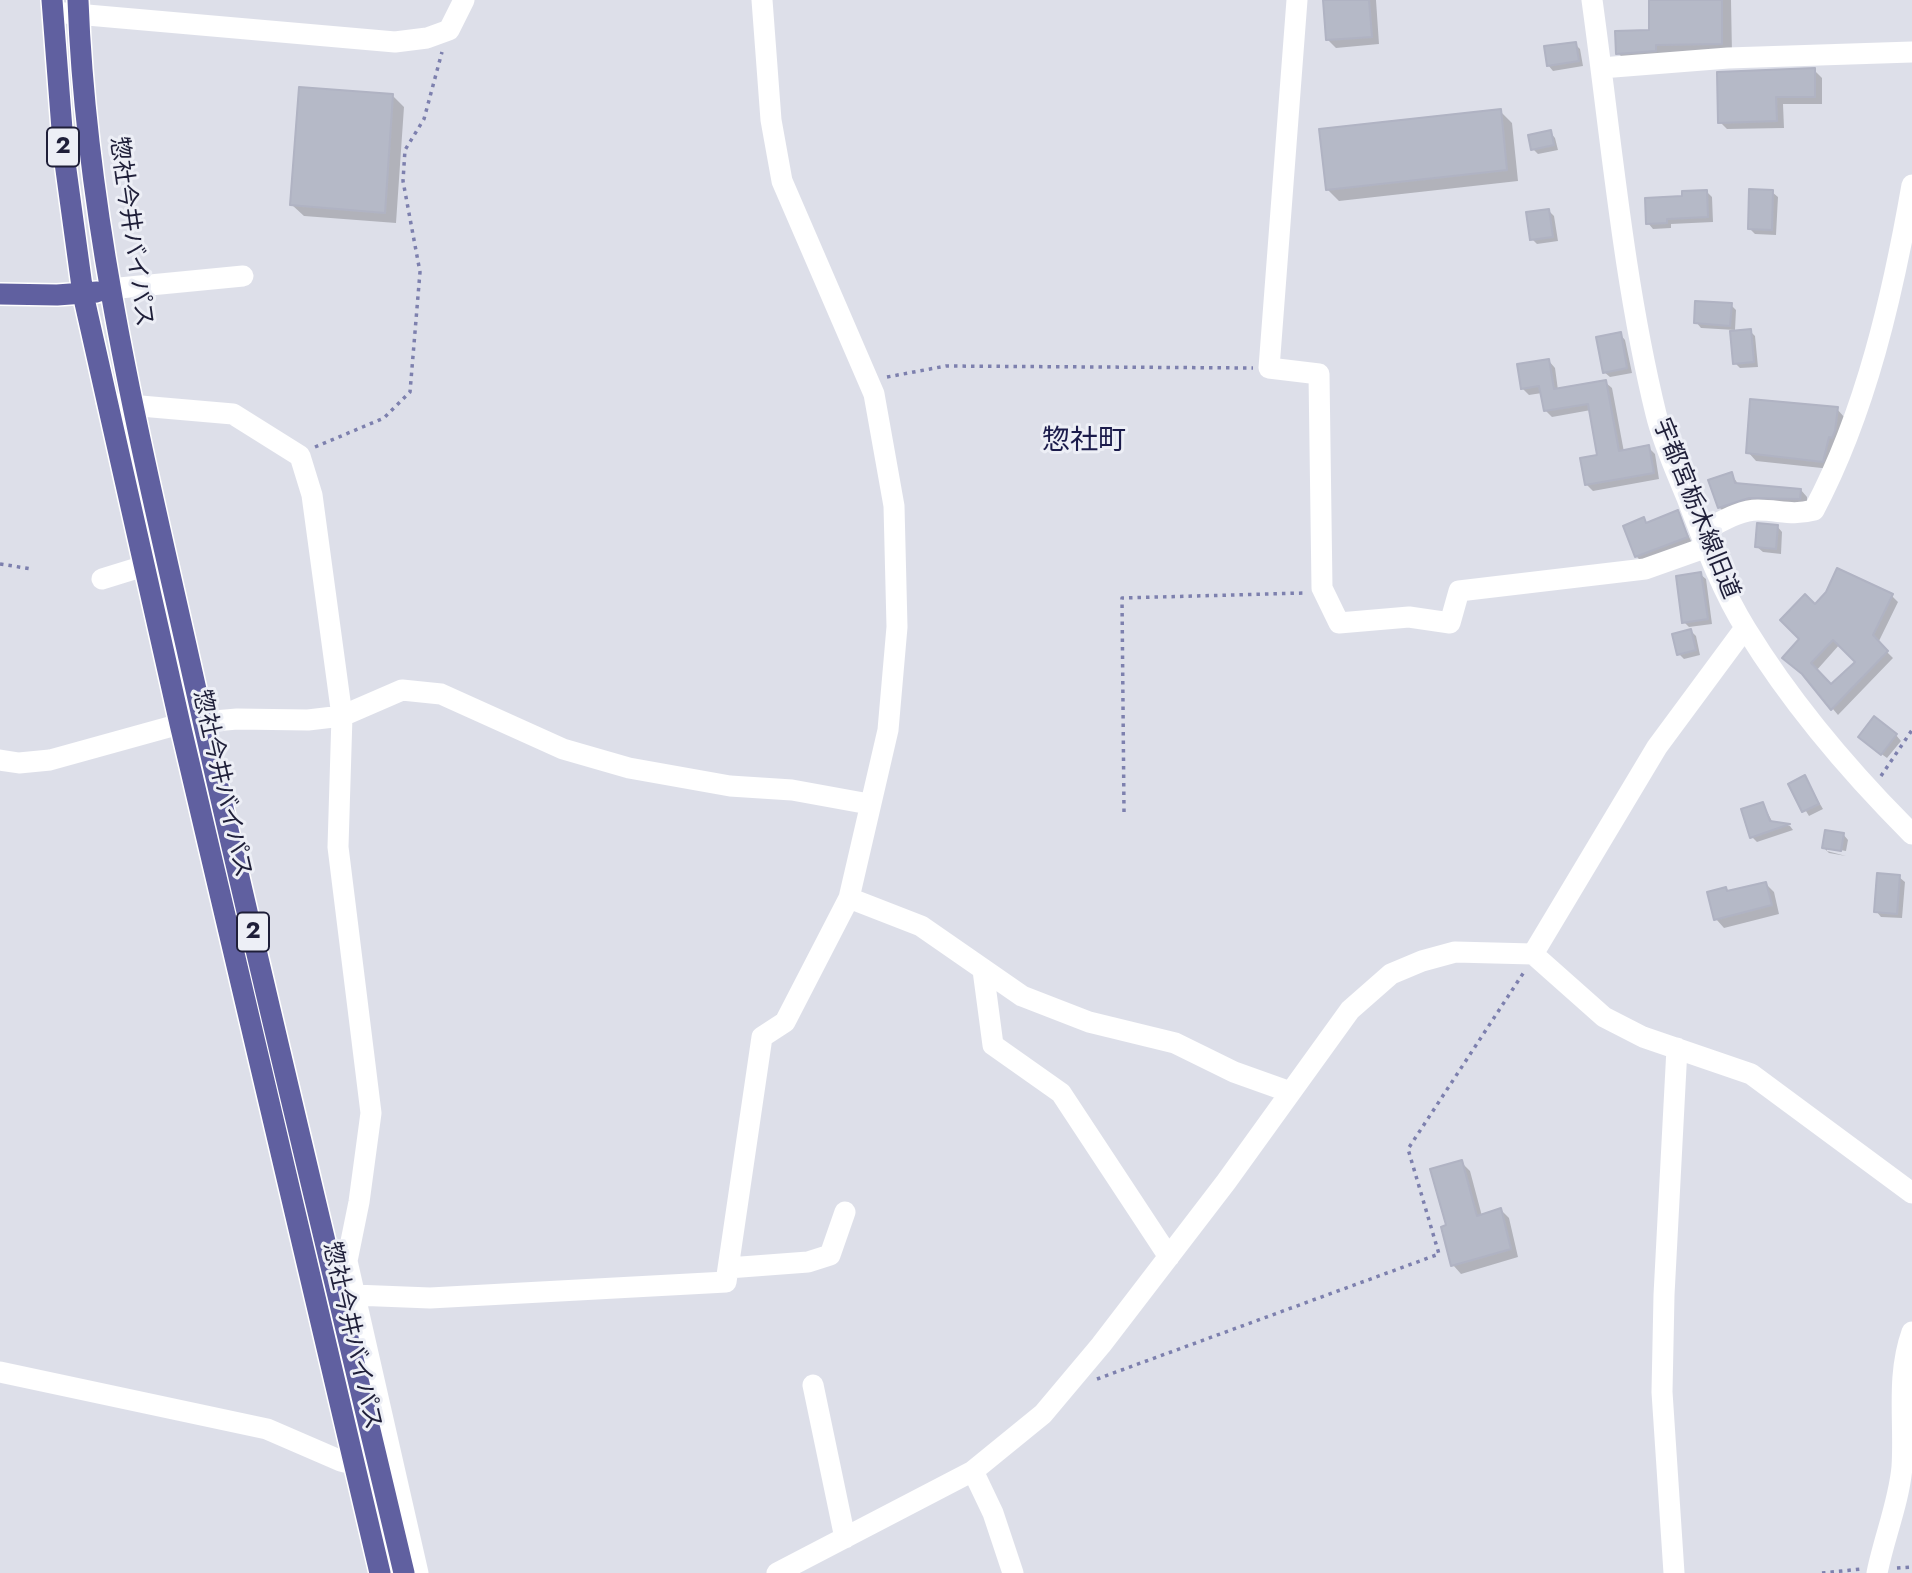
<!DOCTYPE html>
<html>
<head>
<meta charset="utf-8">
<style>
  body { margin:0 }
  canvas { display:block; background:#dddfe9 }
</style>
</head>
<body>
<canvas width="1912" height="1573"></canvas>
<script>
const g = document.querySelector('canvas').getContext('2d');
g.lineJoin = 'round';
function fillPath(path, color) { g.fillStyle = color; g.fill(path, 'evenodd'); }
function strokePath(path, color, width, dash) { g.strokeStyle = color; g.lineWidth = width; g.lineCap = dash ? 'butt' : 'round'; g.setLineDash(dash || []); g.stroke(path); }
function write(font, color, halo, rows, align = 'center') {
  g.font = font + ' Jost,"Noto Sans JP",sans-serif'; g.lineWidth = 6; g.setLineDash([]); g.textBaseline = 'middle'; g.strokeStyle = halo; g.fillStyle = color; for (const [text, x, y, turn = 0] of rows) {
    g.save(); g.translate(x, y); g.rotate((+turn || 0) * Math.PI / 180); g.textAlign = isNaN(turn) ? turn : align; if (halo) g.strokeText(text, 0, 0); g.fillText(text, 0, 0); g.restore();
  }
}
fillPath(new Path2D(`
  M1324,0h52l3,44 -43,4 -9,-9z
  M1650,0h81l1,54 -104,9 -10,-10 33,-21z
  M1575,44l5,5 3,17 -30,5 -5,-6z
  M1814,70l8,8v26h-39l1,24 -57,1 -7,-7z
  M393,96l11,11 -8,116 -92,-7 -12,-11z
  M1500,111l12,12 6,58 -179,20 -12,-12z
  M1550,132l5,6 3,12 -20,4 -5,-5z
  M1707,192l5,5 1,25 -42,2v4l-18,1 -5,-6 36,-25z
  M1772,192l6,5 -2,38 -21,-1 -5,-5z
  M1549,211l5,5 4,25 -21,3 -5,-5z
  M1731,305l5,5 -1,20 -34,-2 -5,-6z
  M1750,331l5,5 3,31 -18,1 -5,-5z
  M1620,334l5,6 7,33 -22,4 -6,-5z
  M1549,361l6,7 3,22 47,-8 7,6 12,64 24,-5 7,7 4,25 -66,12 -7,-7 13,-28 -8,-46 -39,7 -7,-7 -3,-17 -13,2 -7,-7z
  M1837,409l8,9 -14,51 -75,-8 -8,-9z
  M1731,474l8,11 62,5 6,7v8l-81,9 -7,-7z
  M1677,512l15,31 -51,18 -5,-5 8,-37 4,5z
  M1777,526l5,6 -1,22 -18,-2 -6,-5z
  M1700,574l6,5 6,45 -23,3 -5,-5z
  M1827,593l65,3 6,6 -20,41 15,15 -55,57 -32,-38 -5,-38 14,-33zM1840,644l17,18 -26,24 -15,-15z
  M1691,631l5,5 4,19 -16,4 -5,-5z
  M1896,735l5,6 -14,17 -22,-16z
  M1804,777l19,32 -14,7 -19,-31z
  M1763,804l10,19 17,3 3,4 -36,12 -5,-5z
  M1843,834l5,6 -2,11 -19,-3v3l19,5 -17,-3 -5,-5z
  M1899,877l6,5 -3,36 -21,-1 -5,-6z
  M1765,883l9,9 5,22 -55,14 -8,-9 10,-30 4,4z
  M1461,1162l9,9 12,45 19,-6 8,8 9,39 -57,17 -8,-9 -5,-38z`), '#0003');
const building = new Path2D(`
  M1323,0h46l3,37 -46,3z
  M1649,0h73v44l-66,1v6l-40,3 -1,-23 34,-1z
  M1576,42l3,19 -32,5 -3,-20z
  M1815,68v29h-39l1,24 -59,2 -1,-51z
  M299,87l94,7 -8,119 -95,-8z
  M1501,109l6,61 -181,20 -7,-61z
  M1551,130l3,15 -23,5 -3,-15z
  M1749,189l24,1 -1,40 -24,-1z
  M1707,190l1,27 -41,2v4l-21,1 -1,-26 37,-2v-5z
  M1549,209l4,28 -23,3 -4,-28z
  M1695,301l37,2 -2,23 -36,-3z
  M1751,329l3,33 -21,2 -3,-33z
  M1621,332l6,36 -24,5 -7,-36z
  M1549,359l5,30 52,-9 13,71 30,-6 5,28 -69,12 -5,-27 17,-3 -9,-51 -44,7 -5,-25 -18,3 -4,-25z
  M1750,399l88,8 -3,24 -3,7 -3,-1 -6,25 -77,-9z
  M1732,472l3,11 66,6 -1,10 -51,-1 -31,10 -10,-28z
  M1678,510l10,27 -53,20 -12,-31 21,-9 2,6z
  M1757,523l21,2 -2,24 -21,-2z
  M1837,568l56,26 -20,41 15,16 -57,59 -29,-36 -20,-16 17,-19 -19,-19 25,-26 10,10 11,-12zM1833,640l22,22 -24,22 -20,-21z
  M1701,572l7,47 -26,4 -6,-47z
  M1691,629l5,21 -19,5 -5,-21z
  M1874,716l23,18 -16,21 -23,-18z
  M1805,775l14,29 -17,8 -14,-28z
  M1763,802l7,19 20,3 -40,14 -9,-29z
  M1825,830l19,3 -3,18 -19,-3z
  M1877,873l23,2 -3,39 -23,-2z
  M1766,882l6,23 -58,15 -7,-28 19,-5 1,4z
  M1462,1160l15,56 24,-8 10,41 -60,17 -10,-39 5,-2 -16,-56z`);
fillPath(building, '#b5b9c7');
strokePath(building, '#b0b3c3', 2);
const major = new Path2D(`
  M52,0l12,155 19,139 97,430 200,849
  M78,0c8,219 60,432 108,645 69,310 145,619 218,928
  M0,294l57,1 40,-3`);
strokePath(major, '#fff', 24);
strokePath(new Path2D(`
  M887,377l59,-11 307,2
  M315,447l69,-29 26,-26 10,-120 -17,-91 2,-31 19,-31 18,-67
  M0,564l32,5
  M1881,776l31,-46
  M1124,812l-2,-214 182,-5
  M1097,1379l342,-125 -31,-105 116,-177
  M1897,1568l15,-1
  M1822,1573l39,-4`), '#7d80ae', 3.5, [3.5, 5]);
strokePath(new Path2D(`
  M762,0l9,120 11,61 92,213 20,112 3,121 -9,103 -39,168 72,28 101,70 67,26 86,21 59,29 56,20
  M1297,0l-28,368 50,6 3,214 17,35 70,-6 41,6 9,-32 186,-22 62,-22
  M1592,0c19,137 31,279 64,414 7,29 20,57 31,84 17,44 34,91 59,131 46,75 104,143 166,205
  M53,12l342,30 32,-4 22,-8 15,-30
  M1601,68l127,-10 184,-6
  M109,289l134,-13
  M106,403l127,11 67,42 12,39 30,221 -4,131 33,266 -12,89 -12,59 71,312
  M1700,532c18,-8 38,-22 58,-22 22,0 33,6 56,0 52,-98 79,-216 98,-325
  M102,579l42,-13
  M0,760l19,3 31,-3 130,-36 57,-5 71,1 34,-4 60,-26 39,4 122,55 66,19 101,18 62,4 77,14
  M1533,954l124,-207 88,-119
  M983,970l10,75 68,48 108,164
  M728,1268l80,-6 22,-7 15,-43
  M354,1295l76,3 296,-16 36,-245 23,-15 64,-124
  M0,1372l267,57 74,32 39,10
  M813,1385l32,153
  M973,1471l20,42 20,60
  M777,1573l196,-102 70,-57 58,-69 125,-163 124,-172 41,-36 31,-13 33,-9 78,2 71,63 39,20 108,37 161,119
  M1674,1573l-12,-181 2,-97 13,-247
  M1877,1573c7,-35 22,-71 25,-106 3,-46 -6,-90 10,-135`), '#fff', 21);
strokePath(major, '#6060a0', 21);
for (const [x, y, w] of [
  [63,147,32],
  [253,932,32]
]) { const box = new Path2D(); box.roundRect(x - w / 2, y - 19.5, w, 39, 5); g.fillStyle = '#edeff6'; g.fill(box); strokePath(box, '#1f1f39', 2); }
write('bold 23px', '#1f1f39', null, [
  ["2",63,147],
  ["2",253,932]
]);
write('24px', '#1f1f39', '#edeff6', [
  ["惣社今井バイパス",130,232,82],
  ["宇都宮栃木線旧道",1695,509,68],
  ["惣社今井バイパス",221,784,77],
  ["惣社今井バイパス",351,1336,77]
]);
write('28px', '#1b1b4b', '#edeff6', [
  ["惣社町",1084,442]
]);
</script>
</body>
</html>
